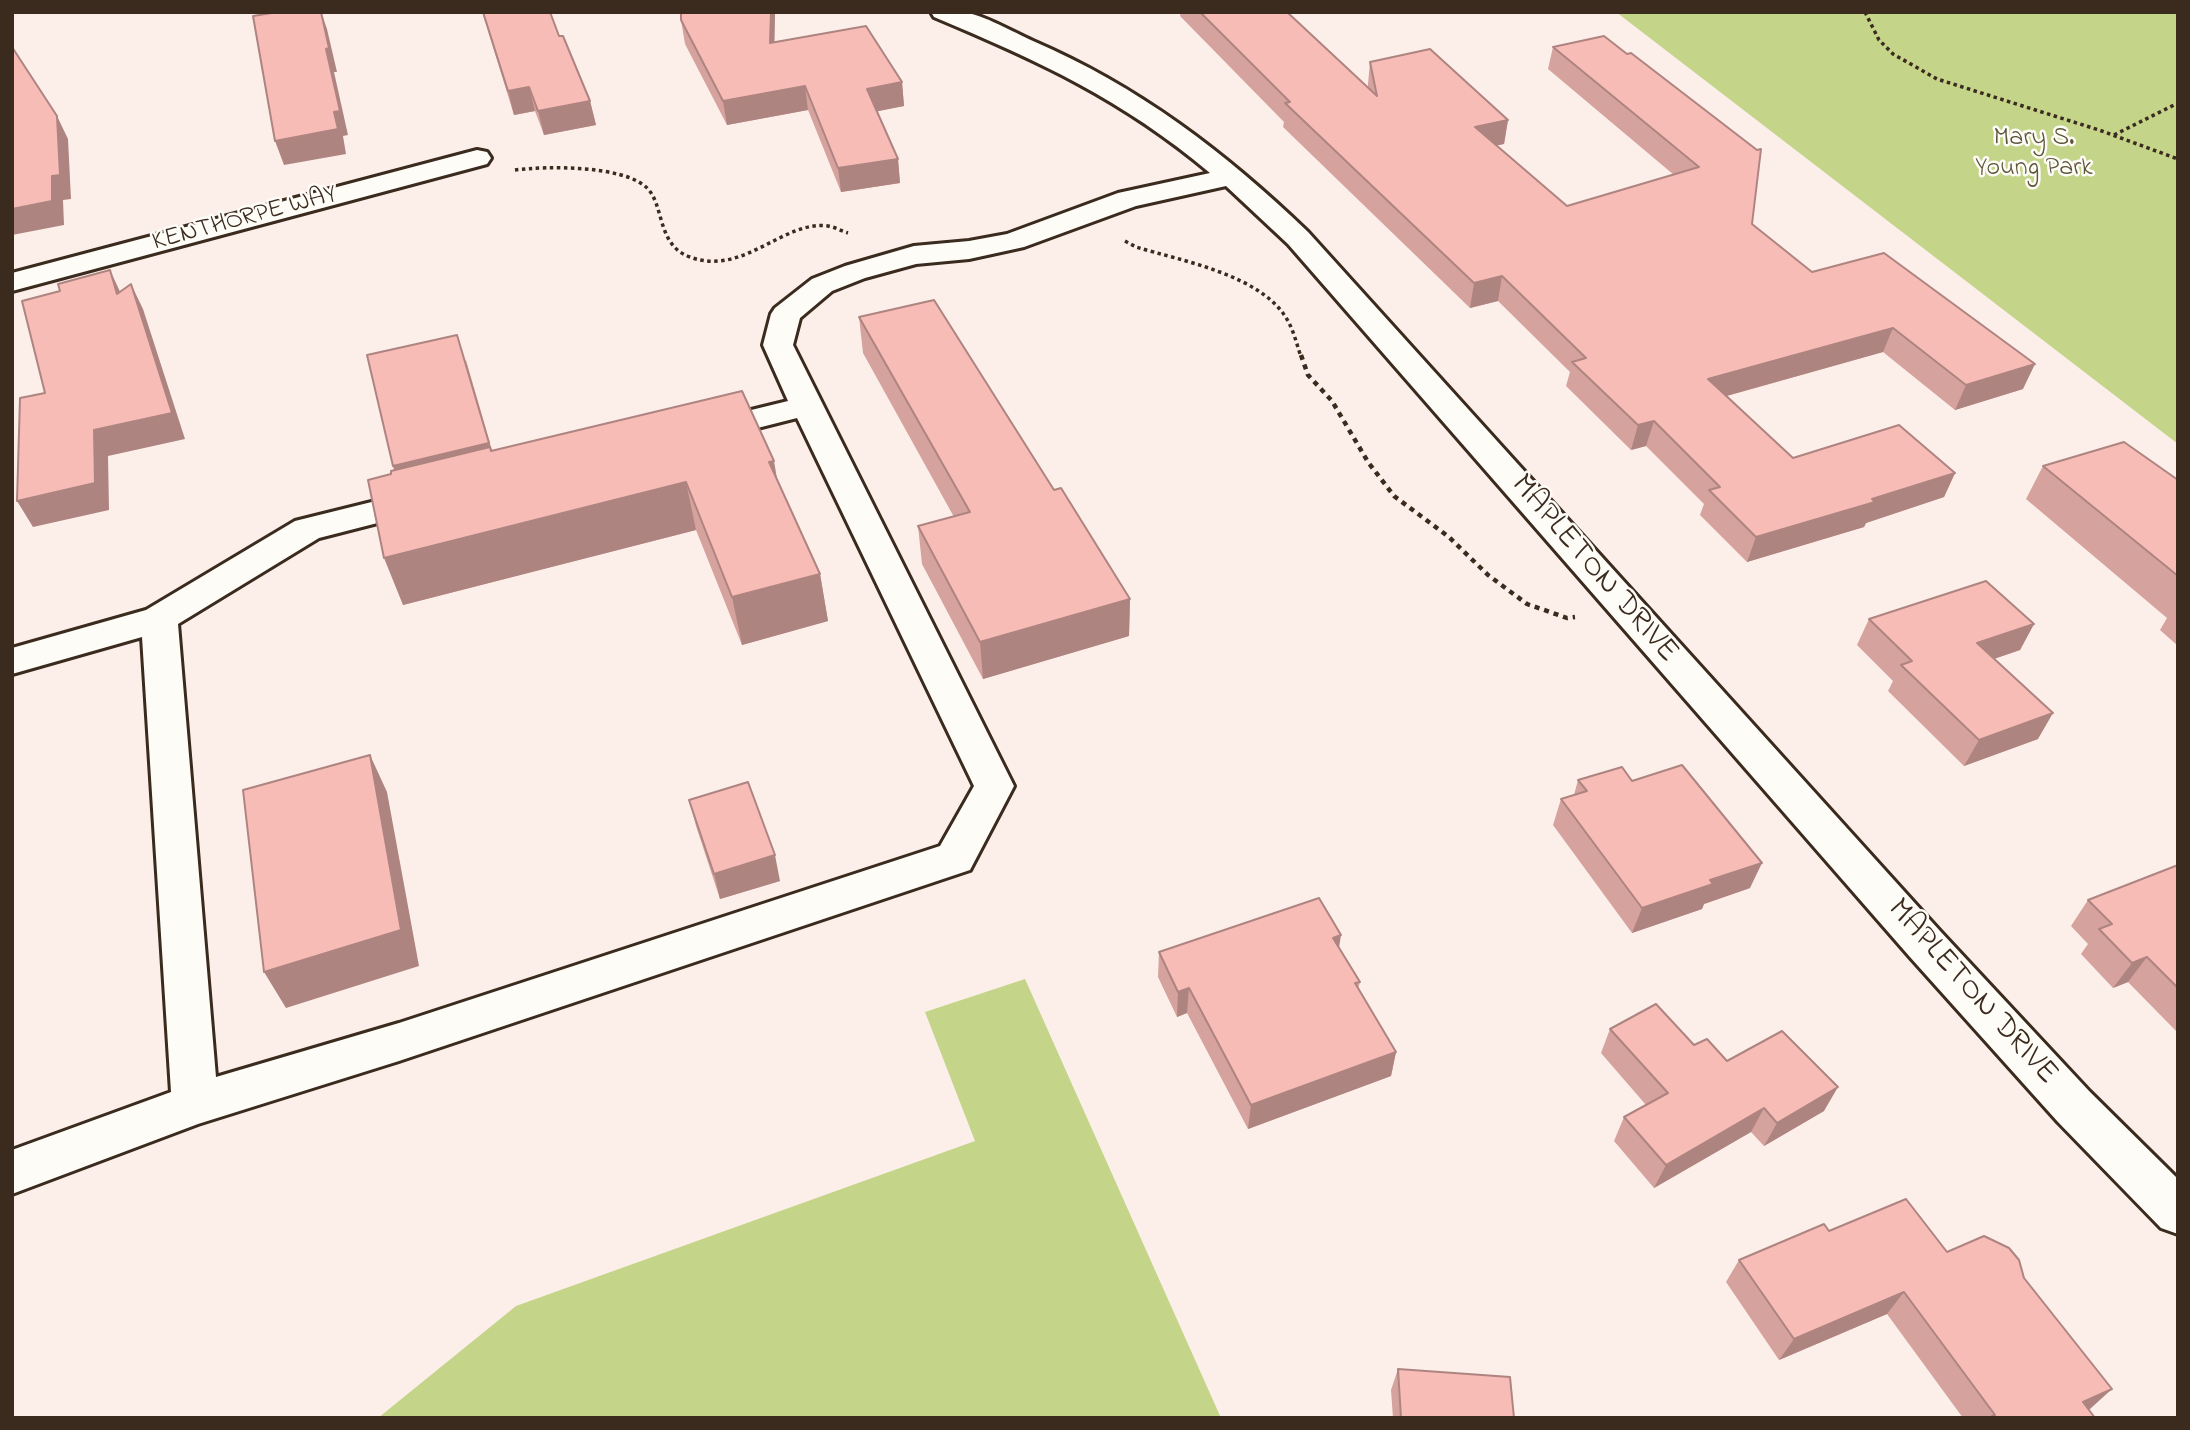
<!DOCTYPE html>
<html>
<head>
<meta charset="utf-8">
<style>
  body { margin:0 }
  #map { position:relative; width:2190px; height:1430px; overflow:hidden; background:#fcefea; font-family:"Indie Flower",sans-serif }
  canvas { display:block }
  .frame { position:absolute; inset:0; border:14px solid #3b2a1e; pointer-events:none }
</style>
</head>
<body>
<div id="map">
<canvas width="2190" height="1430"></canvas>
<div class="frame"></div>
</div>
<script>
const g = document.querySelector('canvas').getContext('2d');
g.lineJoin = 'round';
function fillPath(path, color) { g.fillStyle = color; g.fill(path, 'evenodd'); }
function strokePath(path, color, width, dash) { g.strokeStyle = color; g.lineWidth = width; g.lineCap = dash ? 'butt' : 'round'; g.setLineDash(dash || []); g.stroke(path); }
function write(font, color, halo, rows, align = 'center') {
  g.font = font + ' "Indie Flower",sans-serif'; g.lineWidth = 5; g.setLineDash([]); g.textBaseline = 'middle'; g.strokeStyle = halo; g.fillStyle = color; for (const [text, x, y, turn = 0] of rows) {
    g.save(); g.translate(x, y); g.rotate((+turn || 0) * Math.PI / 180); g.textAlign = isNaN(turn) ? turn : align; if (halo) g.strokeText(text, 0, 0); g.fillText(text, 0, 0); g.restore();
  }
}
fillPath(new Path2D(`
  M1616,12h562v432z
  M1025,979l196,439h-843l138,-112 459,-165 -50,-129z`), '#c4d489');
const minor = new Path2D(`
  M931,12c10,0 22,-1 32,0 21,3 50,20 70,29 105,45 193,112 275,191l632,699 150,161 88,87v55l-17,-6 -103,-106 -148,-165 -622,-713 -62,-58 -90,20 -112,41 -55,12 -53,5 -51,14 -33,13 -32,27 -7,27 221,441 -44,84 -571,191 -201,63 -186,70v-44l159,-58 -29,-455 -130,37v-26l134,-38 149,-89 129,-32 12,3 5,8 -5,8 -117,30 -141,86 38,453 183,-54 541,-177 34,-60 -177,-368 -91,23 -12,-3 -4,-7 4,-7 94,-23 -25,-56 8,-31 4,-6 37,-29 33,-13 69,-20 55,-5 38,-7 111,-41 92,-20c-88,-74 -171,-112 -276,-156z
  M477,150l10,2 4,6 -4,6 -475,127v-18z`);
strokePath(minor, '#3b2a1e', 6);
strokePath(new Path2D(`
  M1865,12l14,28 14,14 44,25 162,51 79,29
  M2114,135l64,-32
  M515,170c31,-4 106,-5 131,17 19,17 10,58 44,70 53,20 93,-37 138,-31 7,1 13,5 20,7
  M1125,241l11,6c46,14 127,28 152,74 6,11 9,24 13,36`), '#3b2a1e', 3.5, [3.5, 3.5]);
strokePath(new Path2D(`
  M1301,355l7,20 24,26 36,61 26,34 55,41 39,38 39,29 40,14 8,-1`), '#3b2a1e', 4.5, [5, 5]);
fillPath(minor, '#fdfcf7');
fillPath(new Path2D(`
  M482,12h68l9,24 31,65 6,24 -52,10 -9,-24 -21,4z
  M681,12h94l-1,30 128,40 2,24 -27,5 21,48 2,24 -59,9 -33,-82 -81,15 -42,-81 -4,-24z
  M1181,12h106l81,76v-4l2,-22 138,58 -4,24 -8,1 71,61 107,-31 -126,-106 5,-22 51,-11 148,188 60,48 211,117 -68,21 -72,-58 -156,44 66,62 162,15 -11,24 -78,26 -2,4 -117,35 -47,-47 4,-11 -58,-58 -15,4 -65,-64 4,-14 -72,-71 -28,7 -187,-181 1,-5 -104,-106z
  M859,317l195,173 76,109 -1,37 -146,43 -61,-115 -4,-38 36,-9 -91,-164z
  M466,360l26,90 286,31 42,93 8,47 -86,24 -46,-115 -293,75 -12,-131 3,-4 -1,-4z
  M2043,466l135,14v166l-18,-16 7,-12 -141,-119z
  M1869,619l165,5 -14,26 -26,9 44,80 -74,27 -76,-75 5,-10 -36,-36z
  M1578,780l54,1 118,107 -46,16 -2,5 -70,24 -79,-108 8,-26 13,-4z
  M689,800l91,81 -60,18 -24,-73z
  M2178,865v168l-50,-51 -15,6 -32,-34 7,-10 -17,-18 17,-26z
  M1339,948l21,34 -2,7 38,63 -5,24 -143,53 -61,-116 -10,4 -19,-40 1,-25z
  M1610,1029l84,16 130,66 -60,35 -13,-14 -97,56 -40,-47 10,-24 22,-12 -45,-52z
  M1829,1231l118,21 77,26 65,132 6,8h-132l-76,-104 -108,46 -53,-78 13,-22z
  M1398,1369l116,49h-121l-2,-28z`), '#d5a29d');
fillPath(new Path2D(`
  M321,12l6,17 10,43h-3l14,63 -5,1 3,18 -62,11 -9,-24 59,-29z
  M771,12h4l-1,54 -4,-23z
  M902,82l2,24 -35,7 -2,-24z
  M805,86l3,24 -81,15 -4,-24z
  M529,87l6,24 -21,4 -6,-24z
  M590,101l6,24 -52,10 -6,-24z
  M57,116l11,23 3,60 -8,1 1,25 -52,10v-26z
  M1508,120l-4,24 -33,7 4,-24z
  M898,159l2,24 -59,9 -3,-24z
  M110,270l12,26 -5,-2z
  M1502,276l-4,25 -28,7 4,-25z
  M131,284l12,25 42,130 -77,17 1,54 -76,17 -16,-26z
  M1893,328l-10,24 -182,51 7,-24z
  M457,335l40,134 -95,23 -9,-26z
  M2035,364l-12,25 -68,21 11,-25z
  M1654,421l-8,25 -15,4 7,-25z
  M774,461l8,47 -13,-46z
  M1955,473l-11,24 -78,26 -2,4 -117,35 9,-25z
  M686,482l10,48 -293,75 -19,-47z
  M820,574l8,47 -86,24 -10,-48z
  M1130,599l-1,37 -146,43 -3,-37z
  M2034,624l-14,26 -56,19 13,-26z
  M2053,713l-15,26 -74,27 15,-26z
  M370,755l17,37 32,174 -133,42 -22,-36z
  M775,855l5,26 -60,18 -6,-25z
  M1762,863l-12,25 -46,16 -2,5 -70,24 10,-25 68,-28z
  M1341,935l-4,25 -4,-22z
  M2147,957l-19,25 -15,6 19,-25z
  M1189,988l-2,25 -10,4 1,-25z
  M1396,1052l-5,24 -143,53 3,-24z
  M1838,1087l-14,24 -60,35 13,-23z
  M1764,1108l-13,24 -97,56 12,-23z
  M1904,1292l-17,22 -108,46 15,-21z
  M2112,1389l-22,20 -18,9 11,-16z`), '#ae8480');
const building = new Path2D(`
  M278,12h43l8,36 -3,1 14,62 -6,1 4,17 -63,12 -22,-125z
  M483,12h67l9,24h4l27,65 -52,10 -9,-24 -21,4z
  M681,12h90l-1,31 96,-17 36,56 -35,7 31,70 -60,9 -33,-82 -82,15 -42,-81z
  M1200,12h87l90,84 -7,-34 60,-13 78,71 -33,7 92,79 132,-39 -146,-120 51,-11 23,18 4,-1 126,97 4,-1 -9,75 60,48 72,-19 151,111 -69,21 -73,-57 -185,51 85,79 106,-33 56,48 -83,26 3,3 -119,35 -47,-47 11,-3 -66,-66 -16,4 -66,-63 14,-4 -84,-82 -28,7 -189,-180 5,-1z
  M12,47l45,69 3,59 -8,1v25l-40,8z
  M110,270l7,24 14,-10 41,129 -78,17 1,53 -78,18 3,-103 25,-5 -23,-92 38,-10 -2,-7z
  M934,300l120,190 7,-2 69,111 -150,43 -62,-116 52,-14 -111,-195z
  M457,335l32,108 -96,23 -26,-111z
  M742,391l32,70 -5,1 51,112 -88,23 -46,-115 -302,76 -16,-78 23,-6v-3l99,-24 1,4z
  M2124,442l54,38v96l-135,-110z
  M1986,581l48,43 -57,19 76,70 -74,27 -78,-75 11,-4 -43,-42z
  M370,755l31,175 -137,42 -21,-182z
  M1682,765l80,98 -52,17 3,4 -71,24 -81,-109 26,-8 -9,-11 44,-13 10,14z
  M748,782l27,73 -61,19 -25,-74z
  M2178,865v123l-31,-31 -15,6 -33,-34 13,-5 -24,-24z
  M1319,898l22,37 -8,3 27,44 -5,1 41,69 -145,53 -62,-117 -11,4 -19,-40z
  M1656,1004l38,41 13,-6 20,22 55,-30 56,56 -61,36 -13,-15 -98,57 -42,-48 44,-24 -58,-64z
  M1906,1199l41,53 37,-16 25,12 10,12 5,18 88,111 -29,13 12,16h-107l7,-3 -91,-123 -110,47 -55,-79 85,-36 5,7z
  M1398,1369l112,8 4,41h-113z`);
fillPath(building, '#f8bcb7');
strokePath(building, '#ae8480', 2);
write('26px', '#5d5439', '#fdfcf7', [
  ["Mary S.",2034,140],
  ["Young Park",2034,170]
]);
write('26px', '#3b2a1e', '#fdfcf7', [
  ["KENTHORPE WAY",245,220,-15]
]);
write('32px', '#3b2a1e', '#fdfcf7', [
  ["MAPLETON DRIVE",1593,570,49],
  ["MAPLETON DRIVE",1971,993,48]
]);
</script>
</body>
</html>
